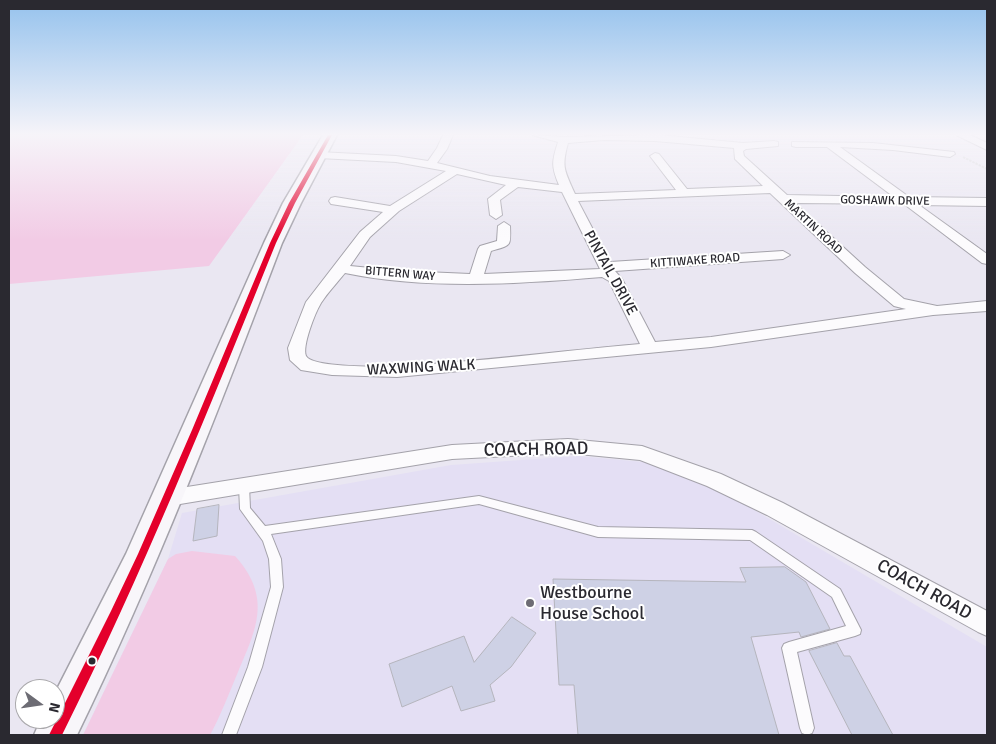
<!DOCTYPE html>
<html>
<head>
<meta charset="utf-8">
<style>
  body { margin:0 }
  #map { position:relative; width:996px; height:744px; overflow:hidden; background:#eae7f2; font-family:Signika,sans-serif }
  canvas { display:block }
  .frame { position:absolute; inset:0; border:10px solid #2a2930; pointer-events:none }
  .north { position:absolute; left:15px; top:679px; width:50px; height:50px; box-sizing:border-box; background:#fff; border:1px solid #aaa9ac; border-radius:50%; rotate:104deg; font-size:14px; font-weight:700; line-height:20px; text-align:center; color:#2a2930 }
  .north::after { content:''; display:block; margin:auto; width:18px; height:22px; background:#6d6c74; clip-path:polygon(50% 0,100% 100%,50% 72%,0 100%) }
</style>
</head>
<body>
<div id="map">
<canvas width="996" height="744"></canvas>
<div class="frame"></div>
<div class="north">N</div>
</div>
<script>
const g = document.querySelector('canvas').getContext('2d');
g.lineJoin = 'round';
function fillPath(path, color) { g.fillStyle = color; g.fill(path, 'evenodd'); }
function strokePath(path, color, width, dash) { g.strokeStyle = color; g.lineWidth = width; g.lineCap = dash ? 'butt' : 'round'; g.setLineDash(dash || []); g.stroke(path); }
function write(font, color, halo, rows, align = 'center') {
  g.font = font + ' Signika,sans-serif'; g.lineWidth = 4; g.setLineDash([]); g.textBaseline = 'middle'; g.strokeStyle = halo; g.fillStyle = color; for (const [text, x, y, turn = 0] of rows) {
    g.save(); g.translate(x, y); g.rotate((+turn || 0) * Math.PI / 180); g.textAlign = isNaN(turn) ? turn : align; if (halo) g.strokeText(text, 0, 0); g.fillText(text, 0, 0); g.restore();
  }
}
fillPath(new Path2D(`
  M578,456l76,7 73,31 260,153v88h-904l85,-176 14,-46 269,-48z`), '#e4dff4');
fillPath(new Path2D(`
  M9,135h294l-94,131 -200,18z
  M192,551l43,5c37,41 22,72 3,116 -9,21 -17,43 -28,63h-127l85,-176 8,-5z`), '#f2cbe5');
const building = new Path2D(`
  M219,505l-2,31 -24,5 4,-32z
  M785,567l21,15 24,47 -29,8 -2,-5 -48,5 28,98h-201l-4,-50h-15l-6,-106 193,3 -6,-14z
  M512,617l24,16 -25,34 -21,18 5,16 -34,10 -9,-25 -50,21 -13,-43 75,-28 10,26z
  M837,643l7,13h6l43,79h-41l-43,-84z`);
fillPath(building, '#ced1e5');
strokePath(building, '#b5b5bd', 1);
const service = new Path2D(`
  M244,482l4,1 1,3 1,22 15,18 214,-30 119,31 154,3 4,2 84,57 21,41 -1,4 -5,2 -58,16 17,76 -2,5 -5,2 -5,-2 -2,-5 -18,-80 2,-4 5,-2 57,-16 -14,-29 -82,-57 -152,-3 -119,-33 -208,30 10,25 2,28 -21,80 -26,68h-14l26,-68 23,-80 -2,-28 -6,-18 -23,-32 -1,-23 1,-3z`);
const minor = new Path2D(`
  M443,135h10l-6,14 -10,14 53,13 69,9c-8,-19 -7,-24 -1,-43l-26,-7 32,2 95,-2 84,8 31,-2 4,1v4l-32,3 -3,2 1,5 43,39 107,2 -67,-50h-31l-4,-1v-4l81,1 81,9 1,2 -5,3 -57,-7 -53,-3 69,50 78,1v8l-68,-1 68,49v10l-5,-1 -78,-59 -109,-1 70,64 39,32 33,7 50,-5v10l-54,4 -222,32 -314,30 -65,-2 -31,-5 -11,-10 -2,-12 18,-46 54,-70 23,-20 -52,-8 -2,-3 2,-3 4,-1 55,9 56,-35 -50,-9 -77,-4 -5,-3 5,-3 77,4 32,5 9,-13zM604,140l51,1 79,7 1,11 28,27 -76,3 -28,-35 -4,-1 -5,3 26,34 -101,4c-10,-23 -14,-26 -7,-51zM457,174l49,11 -18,14 2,16 6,4 6,-4 -2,-15 18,-13 44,5 38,77 -116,5 7,-23c20,-6 20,-4 19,-25l-6,-4 -6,4 -1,15 -17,5 -2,3 -8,25 -68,-3 -52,-5 20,-29 29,-26zM770,193l85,80 39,33 12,3 -195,28 -56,5 -33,-63 -7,-8 168,-12 7,-4 -7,-4 -173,11 -32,-61zM345,273c82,17 174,11 257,4l7,4 31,63c-81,7 -161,18 -242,22 -14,1 -86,2 -92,-10 -4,-10 9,-43 15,-53 7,-11 16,-20 24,-30z
  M956,135h14l17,8v7z
  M568,439l74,7 79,28 62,29 204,108v25l-9,-4 -211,-117 -60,-29 -67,-26 -72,-7 -116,6 -284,47 -8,-2 -3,-6 3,-6 8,-2 284,-45z`);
const secondary = new Path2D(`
  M323,135h14l-36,68 -19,40c-63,166 -127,332 -205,492h-43l7,-16h14v-26l71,-139 138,-311 19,-40z`);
strokePath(service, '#a4a2aa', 2);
strokePath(minor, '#a4a2aa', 2);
strokePath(secondary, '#a4a2aa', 3);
strokePath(new Path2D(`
  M963,157l24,12`), '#d2d2d4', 2, [2.5, 1]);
fillPath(service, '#fcfbfd');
fillPath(minor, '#fcfbfd');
fillPath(secondary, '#f8f6fa');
fillPath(new Path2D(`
  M328,135h4l-37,68 -19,40c-67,166 -134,332 -214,492h-13l62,-124 27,-57 54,-124 78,-187 19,-40z`), '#e4002b');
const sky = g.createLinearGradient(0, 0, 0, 240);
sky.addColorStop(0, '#95c2ed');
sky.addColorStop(0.56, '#f6f4f9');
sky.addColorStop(1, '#f6f4f900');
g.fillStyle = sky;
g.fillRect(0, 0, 996, 240);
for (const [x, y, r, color] of [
  [530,603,5,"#6d6c74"],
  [92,661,4.5,"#2a2930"]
]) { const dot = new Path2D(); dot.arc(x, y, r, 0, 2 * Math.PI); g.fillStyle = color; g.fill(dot); strokePath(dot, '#fff', 2); }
write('12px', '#2a2930', '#fff', [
  ["GOSHAWK DRIVE",885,201,1],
  ["MARTIN ROAD",813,227,43],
  ["KITTIWAKE ROAD",695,261,-4],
  ["BITTERN WAY",400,274,5]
]);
write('15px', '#2a2930', '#fff', [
  ["PINTAIL DRIVE",610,273,61],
  ["WAXWING WALK",421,368,-3]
]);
write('18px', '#2a2930', '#fff', [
  ["COACH ROAD",536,450,-1],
  ["COACH ROAD",924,590,29]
]);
write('18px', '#2a2930', '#fff', [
  ["Westbourne",540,593],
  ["House School",540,614]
], 'left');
</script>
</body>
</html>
